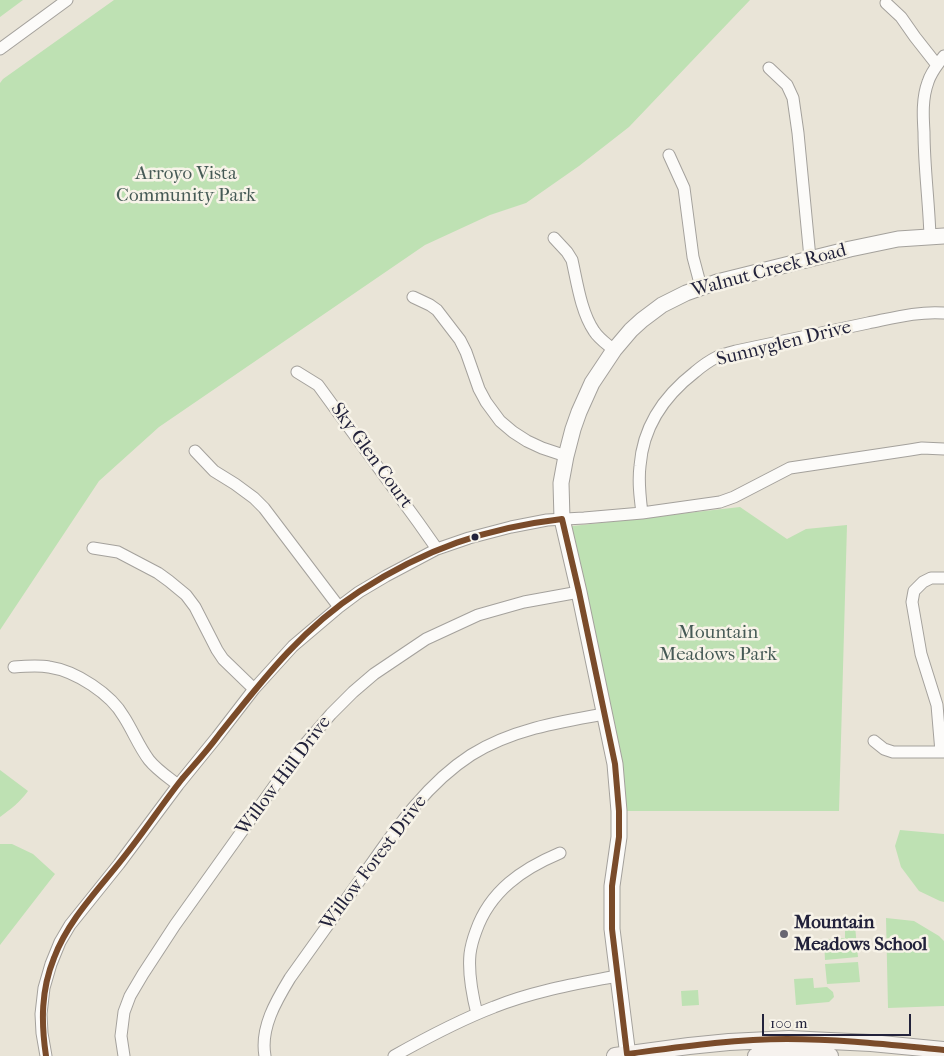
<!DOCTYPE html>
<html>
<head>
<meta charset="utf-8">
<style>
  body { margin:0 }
  #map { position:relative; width:944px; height:1056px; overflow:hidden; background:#e9e4d7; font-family:"IM FELL French Canon",serif }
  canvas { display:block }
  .scale { position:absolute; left:762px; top:1014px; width:149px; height:22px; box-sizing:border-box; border:2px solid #22223b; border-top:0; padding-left:6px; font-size:15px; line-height:18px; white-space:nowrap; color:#22223b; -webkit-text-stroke:4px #f7f3e8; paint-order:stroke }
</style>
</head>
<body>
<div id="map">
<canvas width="944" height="1056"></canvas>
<div class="scale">100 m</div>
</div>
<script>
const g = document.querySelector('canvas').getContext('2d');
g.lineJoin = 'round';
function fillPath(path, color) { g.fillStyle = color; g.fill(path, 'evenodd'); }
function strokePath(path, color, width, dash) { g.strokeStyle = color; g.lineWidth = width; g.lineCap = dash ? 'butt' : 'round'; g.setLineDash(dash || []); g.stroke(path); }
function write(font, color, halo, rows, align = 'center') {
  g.font = font + ' "IM FELL French Canon",serif'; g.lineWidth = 5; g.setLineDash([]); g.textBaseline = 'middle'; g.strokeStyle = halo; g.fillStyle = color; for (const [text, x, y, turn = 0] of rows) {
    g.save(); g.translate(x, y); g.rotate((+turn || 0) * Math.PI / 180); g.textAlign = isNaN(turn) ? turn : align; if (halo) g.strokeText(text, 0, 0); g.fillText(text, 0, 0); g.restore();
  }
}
fillPath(new Path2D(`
  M0,0h23l-23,17z
  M114,0h636l-121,127 -50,39 -53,37 -36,12 -65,30 -266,182 -60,54 -99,149v-547l3,-4z
  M740,507l47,32 19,-10 41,-4 -8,286h-220l-55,-284z
  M0,770l28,21c-8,11 -17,18 -28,26z
  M900,830l44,4v68l-4,-1 -21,-10 -18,-24 -6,-21z
  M0,844h12l21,10 22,20 -55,71z
  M886,918l28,3 25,15 5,5v65l-56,2z
  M855,926l3,31 -33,3 -1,-20 21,-2v-11z
  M858,962l2,20 -33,2 -2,-20z
  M813,978l1,10 13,-1 6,5 1,5 -5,5 -33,3 -2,-26z
  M698,990l1,15 -17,1 -1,-15z`), '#bee1b3');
const minor = new Path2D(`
  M886,3l15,14 14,20 22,28
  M0,49l67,-49
  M769,68l18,17 6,13 5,35 12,125
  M669,155l15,33 9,69 8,30
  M930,237c-1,-35 -6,-70 -6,-105 -1,-16 -2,-34 4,-50 3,-10 10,-18 16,-26
  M554,238l13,14 5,8c5,22 9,52 22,71 5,8 13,13 20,19
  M413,297l17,8 7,5 23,30 6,12 13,37 7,13 14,19 13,11 14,9 15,7 24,8
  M297,372l21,13 100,137 19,27
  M195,451l19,20 21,13 19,14 10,10 75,99
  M642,513c-2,-16 -4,-31 -2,-47 3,-40 24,-70 55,-94 7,-6 14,-11 22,-15 6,-3 13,-4 19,-6 44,-9 88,-19 132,-28 25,-5 50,-12 76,-10
  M93,548l25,4 40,21 11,8 17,14 9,12 22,43 6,9 31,30
  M14,667c12,-1 24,-2 35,0 27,4 62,27 75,50 9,14 15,30 25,43 8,10 19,17 29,25
  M874,741l10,8 9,3h51
  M941,752l-4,-47 -16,-51 -9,-52 2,-11 9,-9 8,-4h13
  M477,1014c-5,-20 -9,-40 -7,-60 1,-8 3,-15 6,-23 14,-40 46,-62 84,-78
  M46,1056l-4,-23 -1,-19 3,-26 7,-24 9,-22 10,-17 49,-61 59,-79 39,-48 37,-48 39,-43 46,-39 20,-15 27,-16 51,-27 32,-11 42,-11 36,-7 37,-2 58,-5 78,-11 14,-5 56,-29 120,-18 12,-2 22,1
  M124,1056l-3,-20 3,-24 6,-16 13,-22 32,-49 125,-175 31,-36 22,-22 21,-18 52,-35 52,-24 46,-13 55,-10
  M265,1056c-5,-28 11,-55 25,-78 25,-35 50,-70 75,-105 30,-43 61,-89 106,-118 40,-25 87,-33 133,-41
  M394,1056c32,-18 66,-36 100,-49 39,-16 82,-23 123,-31`);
const tertiary = new Path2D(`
  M628,1056l-16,-127v-43l7,-49v-26l-4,-47 -36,-172 -17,-73 -1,-36 5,-27 7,-27 6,-17 13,-29 22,-33 17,-20 11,-10 20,-15 24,-12 31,-11 133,-33 48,-10 46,-3`);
const secondary = new Path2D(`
  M615,1056l74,-10 40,-4 60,-3 82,4 73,7
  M756,1056l31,-1 43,1`);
strokePath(minor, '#a4a19c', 13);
strokePath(tertiary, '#a4a19c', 17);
strokePath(secondary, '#a4a19c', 18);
strokePath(minor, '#fcfbf9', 11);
strokePath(tertiary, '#fcfbf9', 15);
strokePath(secondary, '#f6f2ee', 16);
strokePath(new Path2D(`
  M46,1056c-5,-34 -5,-66 8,-98 15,-40 47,-71 73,-105 19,-24 36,-50 55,-74 12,-14 25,-28 36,-43 43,-54 83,-107 142,-145 65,-42 126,-63 202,-72l17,73 36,172 4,47v26l-7,49v43l15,125c53,-7 107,-15 160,-15 53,0 105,6 157,11`), '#7a4b2a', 6);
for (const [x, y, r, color] of [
  [475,537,4.5,"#22223b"],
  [784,934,5,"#686672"]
]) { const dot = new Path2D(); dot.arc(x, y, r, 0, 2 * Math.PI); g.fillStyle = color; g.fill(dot); strokePath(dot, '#f7f3e8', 2); }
write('19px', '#465a56', '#f7f3e8', [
  ["Arroyo Vista",186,174],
  ["Community Park",186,196],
  ["Mountain",718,633],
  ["Meadows Park",718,655]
]);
write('19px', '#22223b', '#f7f3e8', [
  ["Walnut Creek Road",769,271,-15],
  ["Sunnyglen Drive",784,344,-14],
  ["Sky Glen Court",371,456,54],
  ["Willow Hill Drive",284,776,-53],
  ["Willow Forest Drive",374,863,-53]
]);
write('bold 19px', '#22223b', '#f7f3e8', [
  ["Mountain",794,923],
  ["Meadows School",794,945]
], 'left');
</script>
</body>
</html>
